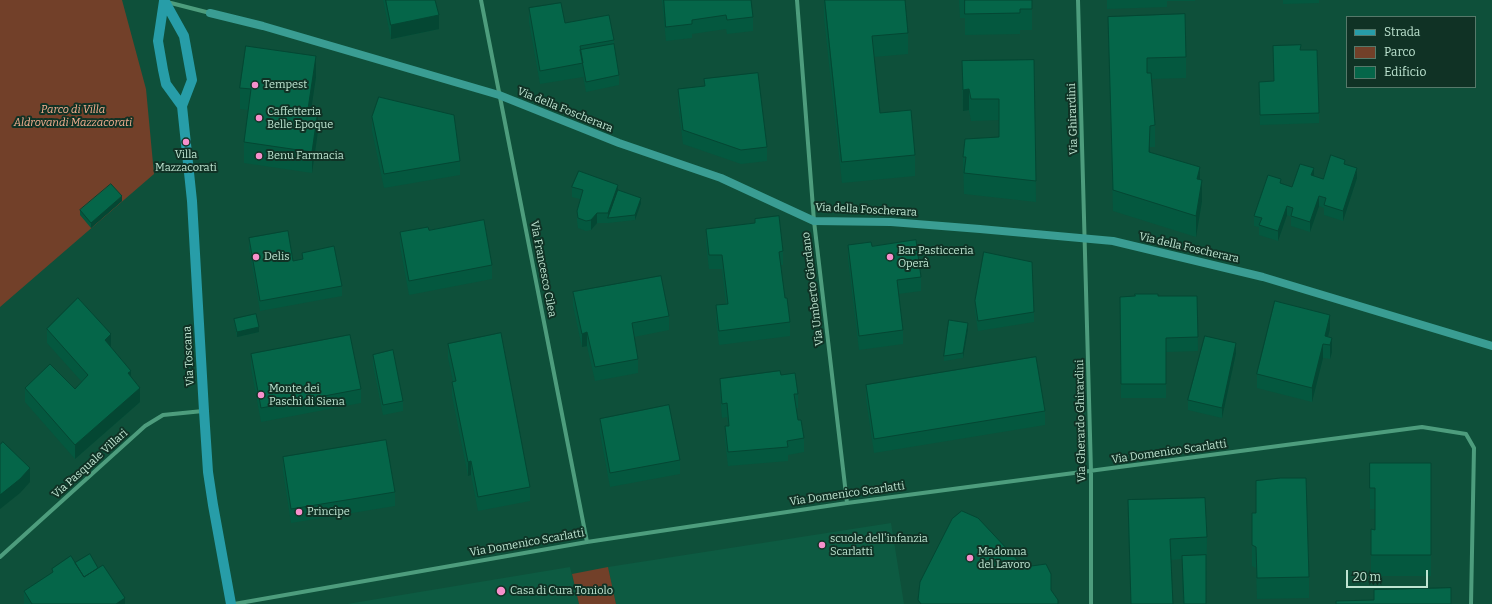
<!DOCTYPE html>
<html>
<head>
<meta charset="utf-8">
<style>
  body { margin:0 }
  #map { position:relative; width:1492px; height:604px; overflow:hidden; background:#0e503a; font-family:Bitter,serif }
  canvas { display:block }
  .legend { position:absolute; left:1346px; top:16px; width:130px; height:72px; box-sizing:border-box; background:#103225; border:1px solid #56796a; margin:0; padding:5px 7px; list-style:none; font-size:12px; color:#bee4d1 }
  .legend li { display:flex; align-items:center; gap:8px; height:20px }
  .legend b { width:20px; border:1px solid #56796a }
  .scale { position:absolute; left:1346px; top:570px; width:82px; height:18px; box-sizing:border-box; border:2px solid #bee4d1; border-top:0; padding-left:5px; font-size:12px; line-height:14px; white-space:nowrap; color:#bee4d1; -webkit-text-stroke:3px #103225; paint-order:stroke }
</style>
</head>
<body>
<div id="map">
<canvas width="1492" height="604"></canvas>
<ul class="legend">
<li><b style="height:5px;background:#279da8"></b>Strada</li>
<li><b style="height:11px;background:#724029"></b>Parco</li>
<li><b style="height:11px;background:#056649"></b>Edificio</li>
</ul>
<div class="scale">20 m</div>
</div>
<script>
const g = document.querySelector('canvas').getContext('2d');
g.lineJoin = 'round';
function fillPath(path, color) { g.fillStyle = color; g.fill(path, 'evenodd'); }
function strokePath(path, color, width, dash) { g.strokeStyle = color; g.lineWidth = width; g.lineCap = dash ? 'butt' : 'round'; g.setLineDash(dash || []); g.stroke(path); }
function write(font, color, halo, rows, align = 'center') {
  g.font = font + ' Bitter,serif'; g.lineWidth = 4; g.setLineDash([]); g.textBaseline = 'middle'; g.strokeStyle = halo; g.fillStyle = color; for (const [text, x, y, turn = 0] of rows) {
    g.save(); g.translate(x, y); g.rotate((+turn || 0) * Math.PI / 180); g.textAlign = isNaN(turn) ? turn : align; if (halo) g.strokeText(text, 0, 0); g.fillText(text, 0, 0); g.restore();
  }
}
fillPath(new Path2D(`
  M891,523l13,81h-288l-8,-37z
  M570,567l9,37h-232z`), '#0d5b42');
fillPath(new Path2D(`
  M0,0h122l24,89 8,85 -154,133z
  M608,567l8,37h-37l-7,-30z`), '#724029');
strokePath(new Path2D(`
  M481,0l106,542
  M797,0l17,221 33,282
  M1078,0l13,471v133
  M167,2l43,11
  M0,557l145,-131 18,-11 40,-4
  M234,604l353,-62 260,-39 575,-76 44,7 8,14 -3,156`), '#4d9d7d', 4);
strokePath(new Path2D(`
  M210,13l53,13 236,69 120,48 102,35 93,43 77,1 89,7 133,12 150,36 229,69`), '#3a9d93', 8);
strokePath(new Path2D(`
  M164,0l20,36 8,44 -10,26 10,95 12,210 4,61 5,33 18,99
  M164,1l-6,40 5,29 3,14 16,22`), '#279da8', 10);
fillPath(new Path2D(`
  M383,0h52l4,29 -48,10z
  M662,0h89l2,17v14l-26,3 -1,-5 -34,5v4l-26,3z
  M824,0h81l3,33v21l-34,3 6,56 35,42v21l-73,7 -18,-165z
  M959,0h73v30h-12v4l-55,1v-17h-5z
  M1107,0h88v1h-28v6l-60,2z
  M1283,0h36v3l-36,1z
  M529,8l36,15 49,17v4l5,31v10l-33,7 -3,-16v1l-43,7 -11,-62z
  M1108,17l78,40v21l-34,1 3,46v22h-5v5l50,28 2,21 -6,36 -83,-26z
  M1034,60l2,142 -72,-8 -1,-37 36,-20v-17l-28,1 -2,-11 -6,1 -1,-50z
  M316,77l-5,32 7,22 -6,42 -68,-10v-21l4,-32 -8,-1v-21z
  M704,79l63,68v14l-26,3 -58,-20 -5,-41v-14l26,-3z
  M1273,81l46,32v10l-59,2 -1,-33z
  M372,117l88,44v14l-76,13 -12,-57z
  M1345,164l12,14 -14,43 -19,-6v-7l-5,-2 -9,26 -19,-6v-9l-4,-2 -9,26 -19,-6v-8l-5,-1v-10l27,-32 11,3 22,-11 9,3z
  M572,187l46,3 23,13 -6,17 -27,3h-11l-6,7 -5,1 -8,-3 -1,-7v-10l3,-12 -8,-2z
  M122,201l-31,27 -11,-13v-5z
  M755,219l28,32v14h-2l4,33 5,24v14l-71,9 -3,-26v-14l10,-1 -4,-35h-13l-3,-26v-14l49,-6z
  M400,232l92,33v14l-83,16 -9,-49z
  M249,238l44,23 9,-1v-7l40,33v10l-82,15 -11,-63z
  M848,245l24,1 49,31v14l-23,3 5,36v14l-44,6 -11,-91z
  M573,292l96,24v14l-35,7 4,22v14l-43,8 -8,-35 -5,1 -9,-41z
  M1135,296h62l1,55 -32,1v46h-45l-1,-101z
  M975,301l59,11v10l-56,9 -3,-20z
  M234,319l25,13 -22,5 -3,-13z
  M47,329l64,18 20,31 9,24 -65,57 -50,-57v-14l50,1 7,-7 -35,-39z
  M968,329l-5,29 -19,3v-5z
  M1330,329l-2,8 4,15 -2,7 -7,-1 -11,44 -55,-14v-14z
  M448,344l82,143v14l-52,10 -7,-36 -3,1 -16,-80v-14l1,-1 -5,-23z
  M1236,353l-14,65 -34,-8v-10z
  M251,354l110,35v14l-100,19 -10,-54z
  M373,355l30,46v10l-20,4 -10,-50z
  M781,375l17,19v14h-2l2,12 6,18v14l-16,3v6l-60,5 -3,-26v-14h3l-1,-9 -5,1 -2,-25v-14z
  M866,385l179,26v14l-171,28 -8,-54z
  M600,419l80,41v14l-70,13 -10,-54z
  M283,457l112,35v14l-104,17 -8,-52z
  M1370,463h61v113h-60v-47l4,1v-21h-5z
  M1128,500l79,37 -1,67h-23l-1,-45 -11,1 2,44h-42l-3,-83z
  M1252,513l57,64v21l-52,1 -1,-31 -4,-2z
  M75,563l23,5 27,36h-101v-13l28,-18v-4z`), '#04583f');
fillPath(new Path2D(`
  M439,15v14l-48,10v-14z
  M316,56v21l-8,53v-21z
  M969,89v21l-6,1v-21z
  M318,110v21l-6,42v-21z
  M1150,126v21l-1,26v-21z
  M1200,167v21l-3,-9z
  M1314,168v10l-3,-3z
  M1357,168v10l-14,43v-10z
  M1202,180v21l-6,36v-21z
  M618,185v10l-10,23v5v-10z
  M122,196v5l-31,27v-5z
  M1319,196v10l-9,26v-10z
  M641,198v5l-6,17v-5z
  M1287,206v9l-9,26v-10z
  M597,213v10l-6,7v-10z
  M1330,315v14l-4,15 -1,-8z
  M968,323v6l-5,29v-5z
  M259,327v5l-22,5v-5z
  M587,332v14l-5,1v-13z
  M111,334v14l-6,-8z
  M1332,338v14l-2,7v-14z
  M1236,343v10l-14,65v-10z
  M1323,344v14l-11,44v-14z
  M131,371v14l-3,-12z
  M140,388v14l-65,57v-14z
  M471,461v14l-3,1v-14z
  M30,468v14l-10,11 -20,16v-14z
  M125,598v6h-9z`), '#044733');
const building = new Path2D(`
  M386,0h49l4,15 -48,10z
  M664,0h87l2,17 -26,3 -1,-5 -34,5v4l-26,3z
  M825,0h80l3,33 -36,3 8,77 31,-3 4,45 -73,7z
  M965,0h67v9h-12v4l-55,1z
  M561,3l4,20 44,-8 5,25 -34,6 3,17 -43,8 -11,-63z
  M1185,14l1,43 -39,1v15h4l4,52 -5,1 -1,26 51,15 -3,12 5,1 -6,36 -83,-26 -5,-173z
  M614,44l5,31 -33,7 -6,-32z
  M1301,45l-1,5h17l2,63 -59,2 -1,-33 15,-1 -1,-35z
  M246,46l70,10 -8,53 10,1 -6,42 -68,-10 7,-53 -11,-1z
  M1034,60l2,121 -72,-8 2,-16h-3l2,-18 34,-2v-38h-28l-2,-10 -6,1 -1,-29z
  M758,73l9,74 -26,3 -58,-20 -5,-41 27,-3 -1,-7z
  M379,97l75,18 6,46 -76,13 -12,-57z
  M1331,155l14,5 -1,4 13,4 -14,43 -19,-6 2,-7 -7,-2 -9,26 -19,-6 2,-8 -6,-2 -9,25 -19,-6 3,-7 -8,-2 14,-41 13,4 -1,4 12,4 8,-23 14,4 -3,7 12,4z
  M579,171l39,14 -10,28h-11l-6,7 -5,1 -8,-3 -1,-7 6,-21 -11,-3z
  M111,184l11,12 -31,27 -11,-13z
  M618,190l23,8 -6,17 -27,3z
  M779,216l4,35 -4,1 6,46h2l3,24 -71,9 -3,-26 12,-1 -6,-49h-13l-3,-26 49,-6v-4z
  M484,220l8,45 -83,16 -9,-49 28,-5 1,3z
  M288,231l5,30 10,-2 -1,-6 32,-7 8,40 -82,15 -11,-63z
  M916,240l5,37 -24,3 6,50 -44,6 -11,-91 23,-3 1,4z
  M984,252l48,10 2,50 -56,9 -3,-20z
  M661,276l8,40 -37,7 6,36 -43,8 -8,-35 -5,2 -9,-42z
  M1135,294h23v2h39l1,41 -32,1v46h-45l-1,-87 15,-1z
  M78,298l33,36 -6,6 26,31 -3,2 12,15 -65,57 -50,-57 25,-24 25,25 13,-14 -41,-46z
  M1275,301l55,14 -5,21 7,2 -2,7 -7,-1 -11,44 -55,-14z
  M256,314l3,13 -22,5 -3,-13z
  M949,320l19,3 -5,30 -19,3z
  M501,333l29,154 -52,10 -7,-36 -3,1 -16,-80 4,-1 -8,-37z
  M350,335l11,54 -100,19 -10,-54z
  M1205,336l31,7 -14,65 -34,-8z
  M393,350l10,51 -20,4 -10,-50z
  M1036,357l9,54 -171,28 -8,-54z
  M780,371l1,4 14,-2 3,21h-4l4,26h3l3,18 -17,3 1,6 -60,5 -3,-26h4l-2,-23 -5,1 -2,-25z
  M669,405l11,55 -70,13 -10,-54z
  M386,440l9,52 -104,17 -8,-52z
  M3,442l27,26 -10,11 -20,16v-50z
  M1370,463h61v92h-60v-26l4,1v-42h-5z
  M1281,478h25l3,99 -52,1 -1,-31 -4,-2v-32h4v-32z
  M1205,498l2,39 -37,2 3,65h-42l-3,-104z
  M962,511l16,7 46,49 22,-3 5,10v16l7,10v4h-137l-3,-4 2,-18 32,-63z
  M90,554l8,14 -14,9 -9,-14z
  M1206,555v49h-22l-2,-48z
  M71,556l13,21 19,-12 22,33 -9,6h-84l-8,-13 29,-19 -1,-3z
  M1451,588v16h-115v-3l38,-1v-10z`);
fillPath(building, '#056649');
strokePath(building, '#044733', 1);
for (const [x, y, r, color] of [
  [255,85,4,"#f890cc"],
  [259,118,4,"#f890cc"],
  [186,142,4,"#f890cc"],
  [259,156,4,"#f890cc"],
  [256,257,4,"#f890cc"],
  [890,257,4,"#f890cc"],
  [261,395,4,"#f890cc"],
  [299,512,4,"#f890cc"],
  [822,545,4,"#f890cc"],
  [970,558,4,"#f890cc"],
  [501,591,5,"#f890cc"]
]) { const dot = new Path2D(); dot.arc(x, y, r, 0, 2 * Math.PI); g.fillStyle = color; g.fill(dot); strokePath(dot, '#103225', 1.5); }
write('11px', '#bee4d1', '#103225', [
  ["Tempest",263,85],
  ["Caffetteria",267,112],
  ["Belle Epoque",267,125],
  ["Villa",186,155,"center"],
  ["Mazzacorati",186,168,"center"],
  ["Benu Farmacia",267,156],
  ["Bar Pasticceria",898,251],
  ["Operà",898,264],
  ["Delis",264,257],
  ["Monte dei",269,389],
  ["Paschi di Siena",269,402],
  ["Principe",307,512],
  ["scuole dell'infanzia",830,539],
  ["Scarlatti",830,552],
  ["Madonna",978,552],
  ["del Lavoro",978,565],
  ["Casa di Cura Toniolo",510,591]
], 'left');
write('italic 11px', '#f7b192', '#103225', [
  ["Parco di Villa",73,110],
  ["Aldrovandi Mazzacorati",73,123]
]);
write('11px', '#bee4d1', '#103225', [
  ["Via della Foscherara",565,110,22],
  ["Via Ghirardini",1073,119,-92],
  ["Via della Foscherara",866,210,3],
  ["Via della Foscherara",1189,248,13],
  ["Via Francesco Cilea",543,269,79],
  ["Via Umberto Giordano",813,289,-97],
  ["Via Toscana",189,356,-93],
  ["Via Gherardo Ghirardini",1081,421,-91],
  ["Via Domenico Scarlatti",1169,452,-8],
  ["Via Pasquale Villari",90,464,-42],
  ["Via Domenico Scarlatti",847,494,-8],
  ["Via Domenico Scarlatti",527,543,-10]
]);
</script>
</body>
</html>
